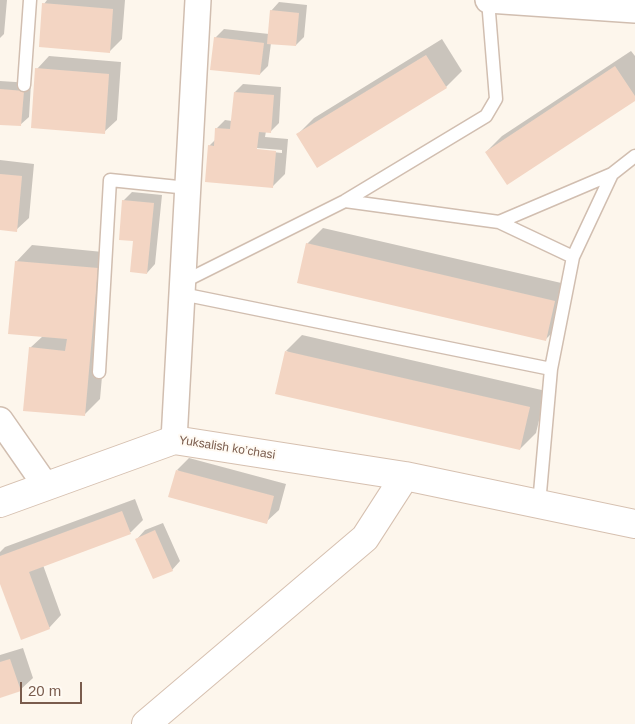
<!DOCTYPE html>
<html>
<head>
<meta charset="utf-8">
<style>
  body { margin:0 }
  #map { position:relative; width:635px; height:724px; overflow:hidden; background:#fdf6ec; font-family:Arial,sans-serif }
  canvas { display:block }
  .scale { position:absolute; left:20px; top:682px; width:62px; height:22px; box-sizing:border-box; border:2px solid #7a5c4d; border-top:0; padding-left:6px; font-size:15px; line-height:18px; white-space:nowrap; color:#7a5c4d; -webkit-text-stroke:4px #fffaf3; paint-order:stroke }
</style>
</head>
<body>
<div id="map">
<canvas width="635" height="724"></canvas>
<div class="scale">20 m</div>
</div>
<script>
const g = document.querySelector('canvas').getContext('2d');
g.lineJoin = 'round';
function fillPath(path, color) { g.fillStyle = color; g.fill(path, 'evenodd'); }
function strokePath(path, color, width, dash) { g.strokeStyle = color; g.lineWidth = width; g.lineCap = dash ? 'butt' : 'round'; g.setLineDash(dash || []); g.stroke(path); }
function write(font, color, halo, rows, align = 'center') {
  g.font = font + ' Arial,sans-serif'; g.lineWidth = 4; g.setLineDash([]); g.textBaseline = 'middle'; g.strokeStyle = halo; g.fillStyle = color; for (const [text, x, y, turn = 0] of rows) {
    g.save(); g.translate(x, y); g.rotate((+turn || 0) * Math.PI / 180); g.textAlign = isNaN(turn) ? turn : align; if (halo) g.strokeText(text, 0, 0); g.fillText(text, 0, 0); g.restore();
  }
}
fillPath(new Path2D(`
  M0,0h7l-3,34 -4,4z
  M47,0h78l-3,39 -13,13 -65,-48z
  M279,2l28,3 -3,32 -8,8 -25,-2 -3,23 -8,8 -45,-36 9,-9 45,5 2,-23z
  M442,39l20,32 -16,16 -148,47 16,-16z
  M631,51l4,5v43l-149,53 16,-16z
  M49,56l72,6 -4,58 -13,12 -67,-63z
  M0,81l31,2 -2,34 -9,8 -20,-2z
  M243,84l38,3 -2,36 -9,9 -4,-1 -1,6 23,2 -3,35 -13,13 -63,-41 7,-7v-10l9,-9 7,1 3,-29zM257,148l25,2v3l-28,-3z
  M0,160l34,4 -5,54 -13,12 -16,-1z
  M132,192l30,3 -7,69 -8,9 -13,-33 -11,-39z
  M323,228l247,57 -9,39 -16,16 -238,-96z
  M32,245l81,8 -13,146 -16,16 -54,-67 13,-12 -27,-74z
  M302,335l244,56 -10,42 -16,16 -234,-98z
  M189,458l97,26 -7,26 -13,12 -89,-52z
  M135,499l8,21 -12,12 -88,33 18,50 -12,13 -49,-48v-28l5,-5z
  M163,523l17,38 -8,9 -35,-31 8,-9z
  M23,648l10,30 -13,12 -20,6v-41z`), '#0003');
fillPath(new Path2D(`
  M42,3l71,6 -3,44 -71,-6z
  M270,10l29,3 -3,33 -29,-2z
  M214,37l50,6 -4,32 -50,-5z
  M426,55l21,33 -130,80 -21,-34z
  M615,66l20,30v5l-128,84 -22,-33z
  M35,68l74,6 -4,60 -74,-6z
  M0,89l24,2 -3,35 -21,-1z
  M234,92l40,3 -3,38 -12,-1 -2,17 19,2 -3,37 -68,-6 3,-37 6,1 1,-18 15,1z
  M0,174l22,2 -5,56 -17,-2z
  M122,200l32,3 -7,71 -17,-2 3,-31 -14,-1z
  M306,243l249,58 -9,40 -249,-58z
  M15,261l83,7 -13,148 -62,-5 6,-64 36,4 2,-12 -59,-5z
  M285,351l245,56 -10,43 -245,-56z
  M176,470l98,26 -7,28 -99,-27z
  M122,511l9,23 -102,38 21,57 -29,11 -21,-56v-28z
  M155,530l18,41 -20,8 -18,-40z
  M10,659l11,32 -21,7v-36z`), '#f3d5c3');
const lane = new Path2D(`
  M24,85l6,-85
  M345,201l154,21 113,-48 23,-18
  M499,222l74,35
  M183,282l162,-81 141,-85 10,-17 -8,-99
  M182,294l369,75
  M99,372l11,-192 78,8
  M539,504l12,-135 22,-112 39,-83`);
const street = new Path2D(`
  M488,0l147,10
  M0,420l46,66
  M174,440l24,-440`);
const secondary = new Path2D(`
  M0,503l174,-63 231,36 230,48
  M146,724l219,-186 40,-62`);
strokePath(lane, '#d1beb0', 15);
strokePath(street, '#d1beb0', 28);
strokePath(secondary, '#d6c0b0', 30);
strokePath(lane, '#fff', 12);
strokePath(street, '#fff', 25);
strokePath(secondary, '#fff', 28);
write('12px', '#7a5c4d', '#fffaf3', [
  ["Yuksalish ko’chasi",227,448,9]
]);
</script>
</body>
</html>
